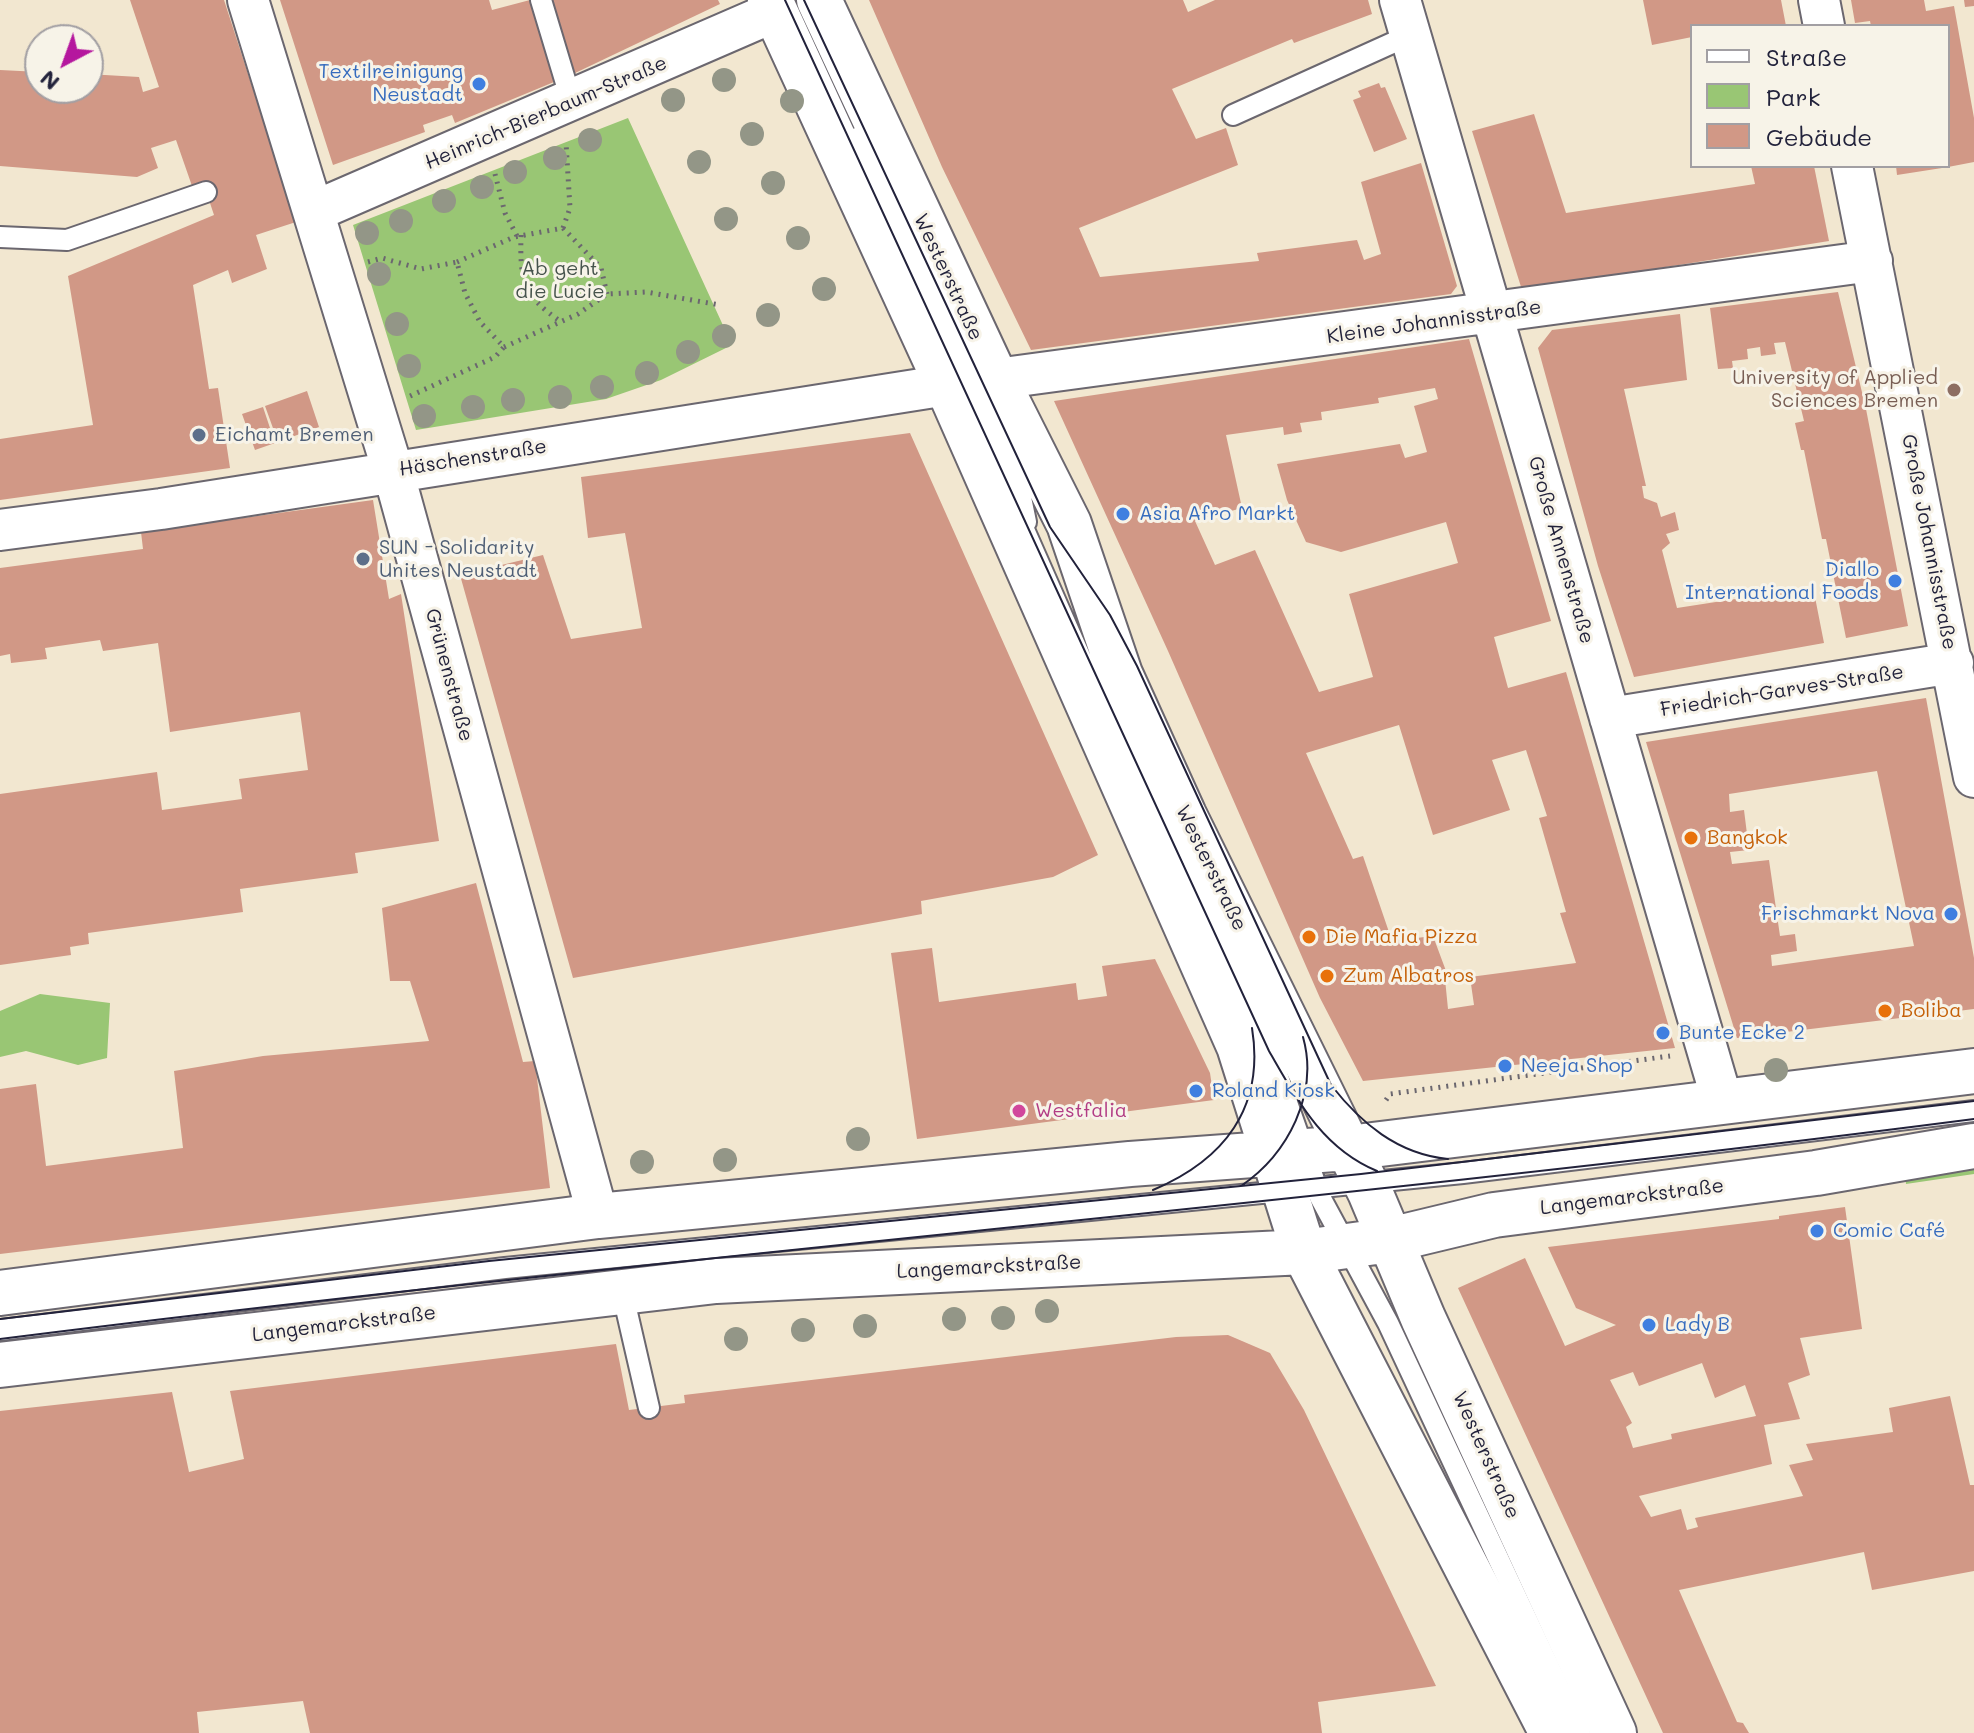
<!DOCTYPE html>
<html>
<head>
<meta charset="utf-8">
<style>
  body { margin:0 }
  #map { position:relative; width:1974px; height:1733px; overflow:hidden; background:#f2e7d0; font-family:Mali,sans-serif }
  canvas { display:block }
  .legend { position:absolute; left:1690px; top:24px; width:260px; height:144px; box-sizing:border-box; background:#f7f3e8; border:2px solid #a29fa3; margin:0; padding:10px 14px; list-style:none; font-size:24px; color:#22223b }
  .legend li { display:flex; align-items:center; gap:16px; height:40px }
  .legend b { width:40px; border:2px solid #a29fa3 }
  .north { position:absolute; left:24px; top:24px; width:80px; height:80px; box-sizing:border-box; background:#f7f3e8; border:2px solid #a29fa3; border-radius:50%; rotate:221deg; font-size:22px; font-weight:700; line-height:32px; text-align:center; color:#22223b }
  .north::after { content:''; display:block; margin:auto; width:28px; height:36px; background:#b5179e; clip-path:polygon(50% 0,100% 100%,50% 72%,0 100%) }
</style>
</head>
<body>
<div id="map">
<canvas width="1974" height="1733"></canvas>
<ul class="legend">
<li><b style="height:10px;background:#fff"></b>Straße</li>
<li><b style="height:22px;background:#99c674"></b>Park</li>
<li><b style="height:22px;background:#d19886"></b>Gebäude</li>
</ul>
<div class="north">N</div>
</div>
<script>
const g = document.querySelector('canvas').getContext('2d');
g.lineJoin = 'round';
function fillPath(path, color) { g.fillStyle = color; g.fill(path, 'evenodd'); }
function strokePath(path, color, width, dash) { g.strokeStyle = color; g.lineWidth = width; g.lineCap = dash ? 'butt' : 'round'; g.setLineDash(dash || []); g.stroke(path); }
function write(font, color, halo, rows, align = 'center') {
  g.font = font + ' Mali,sans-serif'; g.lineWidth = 6; g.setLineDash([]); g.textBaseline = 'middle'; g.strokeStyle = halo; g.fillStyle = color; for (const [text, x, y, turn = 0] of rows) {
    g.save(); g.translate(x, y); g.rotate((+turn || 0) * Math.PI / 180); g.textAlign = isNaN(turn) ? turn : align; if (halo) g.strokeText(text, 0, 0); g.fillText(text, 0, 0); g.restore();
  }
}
fillPath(new Path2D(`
  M628,118l104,227 -71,35 -55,19 -190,31 -63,-205z
  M40,994l70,9 -3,55 -29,7 -52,-14 -26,6v-46z
  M1974,1164v10l-68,10 -1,-9z`), '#99c674');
fillPath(new Path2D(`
  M130,0h94l72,222 -40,13 11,34 -35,14 -4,-13 -35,15 16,104 9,-1 12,80 -230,32v-61l93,-14 -25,-149 146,-61 -11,-33 -11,4 -16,-46 -25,8 7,20 -21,9 -137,-11v-96l40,2v16h48v-14l51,3 4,15 16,-5z
  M280,0h209l3,10 38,-10 24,82 -99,41 -3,-8 -29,10 2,7 -92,33z
  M549,0h169l2,4 -147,70z
  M869,0h314l5,12 27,-12h153l4,14 -78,29 -2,-4 -120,50 24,50 30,-11 12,37 -159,63 21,49 159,-16 -2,-8 100,-13 7,20 17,-6 -20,-72 60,-19 36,123 -6,8 -420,56 -89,-183z
  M1643,0h138l5,26h-94v11l-40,8z
  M1851,0h73l2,11 28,-5 20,112v44l-26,5v-141h-77l-1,-5 -15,2z
  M1964,0h10v6l-9,1z
  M1379,83l2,5 4,-1 22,52 -33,13 -21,-52 8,-3 -3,-6z
  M1534,114l32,99 189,-29 -4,-18h63l15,75 -307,49 -50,-159z
  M1896,166h46v2l-45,7z
  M1838,292l28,117 42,217 -62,12 -20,-99h-4l-18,-89h-3l-6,-27 9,-2 -19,-79 -11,1 2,11 -15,2 -1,-9 -13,2 1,10 -16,2 1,7 -15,1 -8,-61z
  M1680,314l7,66 -63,9 22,97h-4l2,12 13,5 4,14 14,-5 4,18 -13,4 4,9 -8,7 15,58 136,-21 11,56 -190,34 -36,-111 -60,-218 14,-18z
  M1469,339l82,282 -57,16 14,51 58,-16 109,376 -312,33 -43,-83 -152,-347 -114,-250zM1435,388l3,11 -24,7 13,46 -22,6 -5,-14 -123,20 10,36 19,42 35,10 105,-30 12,41 -109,31 24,83 -54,15 -64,-142 -40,15 -20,-44 47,-13 -16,-73 57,-8 1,8 18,-3 -2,-9 22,-3 -1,-8 58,-9 -1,-5zM1399,725l34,110 77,-25 -18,-50 34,-10 21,66 -8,2 27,94 -6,1 16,50 -106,14 4,28 -26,4 -3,-30h4l-16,-43 -50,6 -1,-4 8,-3 -27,-79 -10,3 -47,-106z
  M307,391l12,36 -41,15 -13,-36z
  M263,407l12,36 -20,7 -13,-36z
  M910,433l188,422 -45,22 -132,24 1,13 -349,64 -113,-403 83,-20 28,84 71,-11 -17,-95 -37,5 -7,-61z
  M373,500l16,99 12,-5 38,247 -84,12 3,20 -118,16 3,23 -155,21 1,11 -19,3 1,8 -71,10v-171l157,-22 5,38 80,-11 -3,-20 69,-9 -8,-58 -130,20 -12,-89 -55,8 -3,-11 -55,8 2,11 -36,4 -1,-9 -10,2v-88l143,-19 -2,-17z
  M1926,698l48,260v51l-237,29 -91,-296zM1877,771l37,175 -142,20 -1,-11 26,-4 -2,-17 -15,2 -11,-76 -37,4 -2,-12 19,-2 -5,-40 -14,2 -1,-18z
  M476,883l47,179 12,-1 15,127 -550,66v-165l36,-5 10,82 137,-18 -9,-77 89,-15 166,-15 -19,-60h-20l-8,-73z
  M932,948l7,54 137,-19 2,17 29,-4 -5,-30 53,-7 55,114 4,27 -297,39 -26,-186z
  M1845,1207l17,122 -62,9 10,37 -22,8 12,36 -36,6 8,39 -133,32 12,21 30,-8 6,21 11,-3 -3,-9 108,-22 -14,-31 24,-5 -7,-16 87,-12 -4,-24 61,-12 20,89h4v86l-102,19 -8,-38 -185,38 58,132 6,1 6,10h-86l-205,-445 67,-30 40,88 51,-21 -40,-17 -28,-61 231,-28v-3zM1702,1363l13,35 30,-13 11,31 -85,18 1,5 -39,9 -7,-21 6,-4 -22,-43 23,-8 6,14z
  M1228,1335l42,18 34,57 132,276 -118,16 4,31h-1012l-7,-32 -106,11 2,21h-199v-322l172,-19 17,80 55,-13 -14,-68 386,-47 13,66 56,-7 -1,-8 492,-58z`), '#d19886');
const lane = new Path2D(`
  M541,0l31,103
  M1233,115l177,-80
  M857,138l167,354
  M0,237l67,3 139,-48
  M1018,483l8,39
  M1189,874l80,177 51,146 68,126 192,410
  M622,1291l27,117
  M0,1330l505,-62 958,-95 511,-62`);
const street = new Path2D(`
  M248,0l145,471 205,745
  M1400,0l322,1100
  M1819,0l5,26
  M1852,166l122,611
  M315,211l461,-200
  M996,379l876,-118
  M0,530l161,-21 786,-124
  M1610,718l343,-55`);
const secondary = new Path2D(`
  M770,0l177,385 292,661 65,206 248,481
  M819,0l177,379 73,145 51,150 64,141 186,377 53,126 191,415
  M0,1293l598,-77 532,-52 218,-16 626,-77
  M0,1365l716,-84 588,-29 86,-12 104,-25 322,-42 158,-27`);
strokePath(lane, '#6b676f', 24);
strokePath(street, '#6b676f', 44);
strokePath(secondary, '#6b676f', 48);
strokePath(new Path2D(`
  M495,174l10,39 12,23
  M563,228l38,40 6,26
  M521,235c-1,44 1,60 39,86
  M368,262l14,-4 39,11 36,-7 8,31 15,29 24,25 -9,10 -87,40
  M457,262l57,-25 49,-9 7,-20 -4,-65
  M504,347l74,-33 29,-20 39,-2 74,13
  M1386,1100l4,-6 280,-38`), '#6b676f', 5, [2, 6]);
strokePath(lane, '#fff', 20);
strokePath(street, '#fff', 40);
strokePath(secondary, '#fff', 44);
strokePath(new Path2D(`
  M785,0l484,1051c29,50 53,97 108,120
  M804,0l246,527 60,88 27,51 194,419c30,38 66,69 117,74
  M1241,1186c47,-32 78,-92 62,-149
  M1153,1190c71,-30 112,-82 99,-162
  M0,1319l489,-58 872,-87 613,-73
  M0,1339c657,-83 1317,-135 1974,-220`), '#22223b', 2);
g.fillStyle = '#939687';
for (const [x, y] of [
  [724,80],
  [673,100],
  [792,101],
  [752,134],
  [590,140],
  [555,158],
  [699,162],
  [515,172],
  [773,183],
  [482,187],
  [444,201],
  [726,219],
  [401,221],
  [367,233],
  [798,238],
  [379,274],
  [824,289],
  [768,315],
  [397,324],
  [724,336],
  [688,352],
  [409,366],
  [647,373],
  [602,387],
  [560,397],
  [513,400],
  [473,407],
  [424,416],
  [1776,1070],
  [858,1139],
  [725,1160],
  [642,1162],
  [1047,1311],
  [1003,1318],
  [954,1319],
  [865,1326],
  [803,1330],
  [736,1339]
]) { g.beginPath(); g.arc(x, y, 12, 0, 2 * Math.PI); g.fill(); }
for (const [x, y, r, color] of [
  [479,84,8,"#3f7fe0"],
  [1954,390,8,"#8d6e63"],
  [199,435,8,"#5c6f8a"],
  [1123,514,8,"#3f7fe0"],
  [363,559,8,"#5c6f8a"],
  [1895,581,8,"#3f7fe0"],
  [1691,838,8,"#e8710a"],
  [1951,914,8,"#3f7fe0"],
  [1309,937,8,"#e8710a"],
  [1327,976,8,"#e8710a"],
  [1885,1011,8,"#e8710a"],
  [1663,1033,8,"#3f7fe0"],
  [1505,1066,8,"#3f7fe0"],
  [1196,1091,8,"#3f7fe0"],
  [1019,1111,8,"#d1479c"],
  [1817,1231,8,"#3f7fe0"],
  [1649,1325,8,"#3f7fe0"]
]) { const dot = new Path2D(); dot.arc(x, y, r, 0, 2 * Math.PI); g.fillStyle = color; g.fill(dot); strokePath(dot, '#f7f3e8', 3); }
write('20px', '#366cbe', '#f7f3e8', [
  ["Textilreinigung",463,72,"right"],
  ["Neustadt",463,95,"right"],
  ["Asia Afro Markt",1139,514],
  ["Diallo",1879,570,"right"],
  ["International Foods",1879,593,"right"],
  ["Frischmarkt Nova",1935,914,"right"],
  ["Bunte Ecke 2",1679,1033],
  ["Neeja Shop",1521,1066],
  ["Roland Kiosk",1212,1091],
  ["Comic Café",1833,1231],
  ["Lady B",1665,1325]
], 'left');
write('20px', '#22223b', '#f7f3e8', [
  ["Heinrich-Bierbaum-Straße",546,113,-23],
  ["Westerstraße",948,277,65],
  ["Kleine Johannisstraße",1434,322,-8],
  ["Häschenstraße",473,458,-9],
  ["Große Johannisstraße",1929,542,79],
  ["Große Annenstraße",1561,550,74],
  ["Grünenstraße",449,675,75],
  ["Friedrich-Garves-Straße",1782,691,-9],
  ["Westerstraße",1211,868,64],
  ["Langemarckstraße",1632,1197,-7],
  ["Langemarckstraße",989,1267,-3],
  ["Langemarckstraße",344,1324,-7],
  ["Westerstraße",1486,1455,66]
]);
write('20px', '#46534c', '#f7f3e8', [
  ["Ab geht",560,269],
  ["die Lucie",560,292]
]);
write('20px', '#785e54', '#f7f3e8', [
  ["University of Applied",1938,378],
  ["Sciences Bremen",1938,401]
], 'right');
write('20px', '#4e5e75', '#f7f3e8', [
  ["Eichamt Bremen",215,435],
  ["SUN - Solidarity",379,548],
  ["Unites Neustadt",379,571]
], 'left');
write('20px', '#c56008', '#f7f3e8', [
  ["Bangkok",1707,838],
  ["Die Mafia Pizza",1325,937],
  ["Zum Albatros",1343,976],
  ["Boliba",1901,1011]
], 'left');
write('20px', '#b23c85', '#f7f3e8', [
  ["Westfalia",1035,1111]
], 'left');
</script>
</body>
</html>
